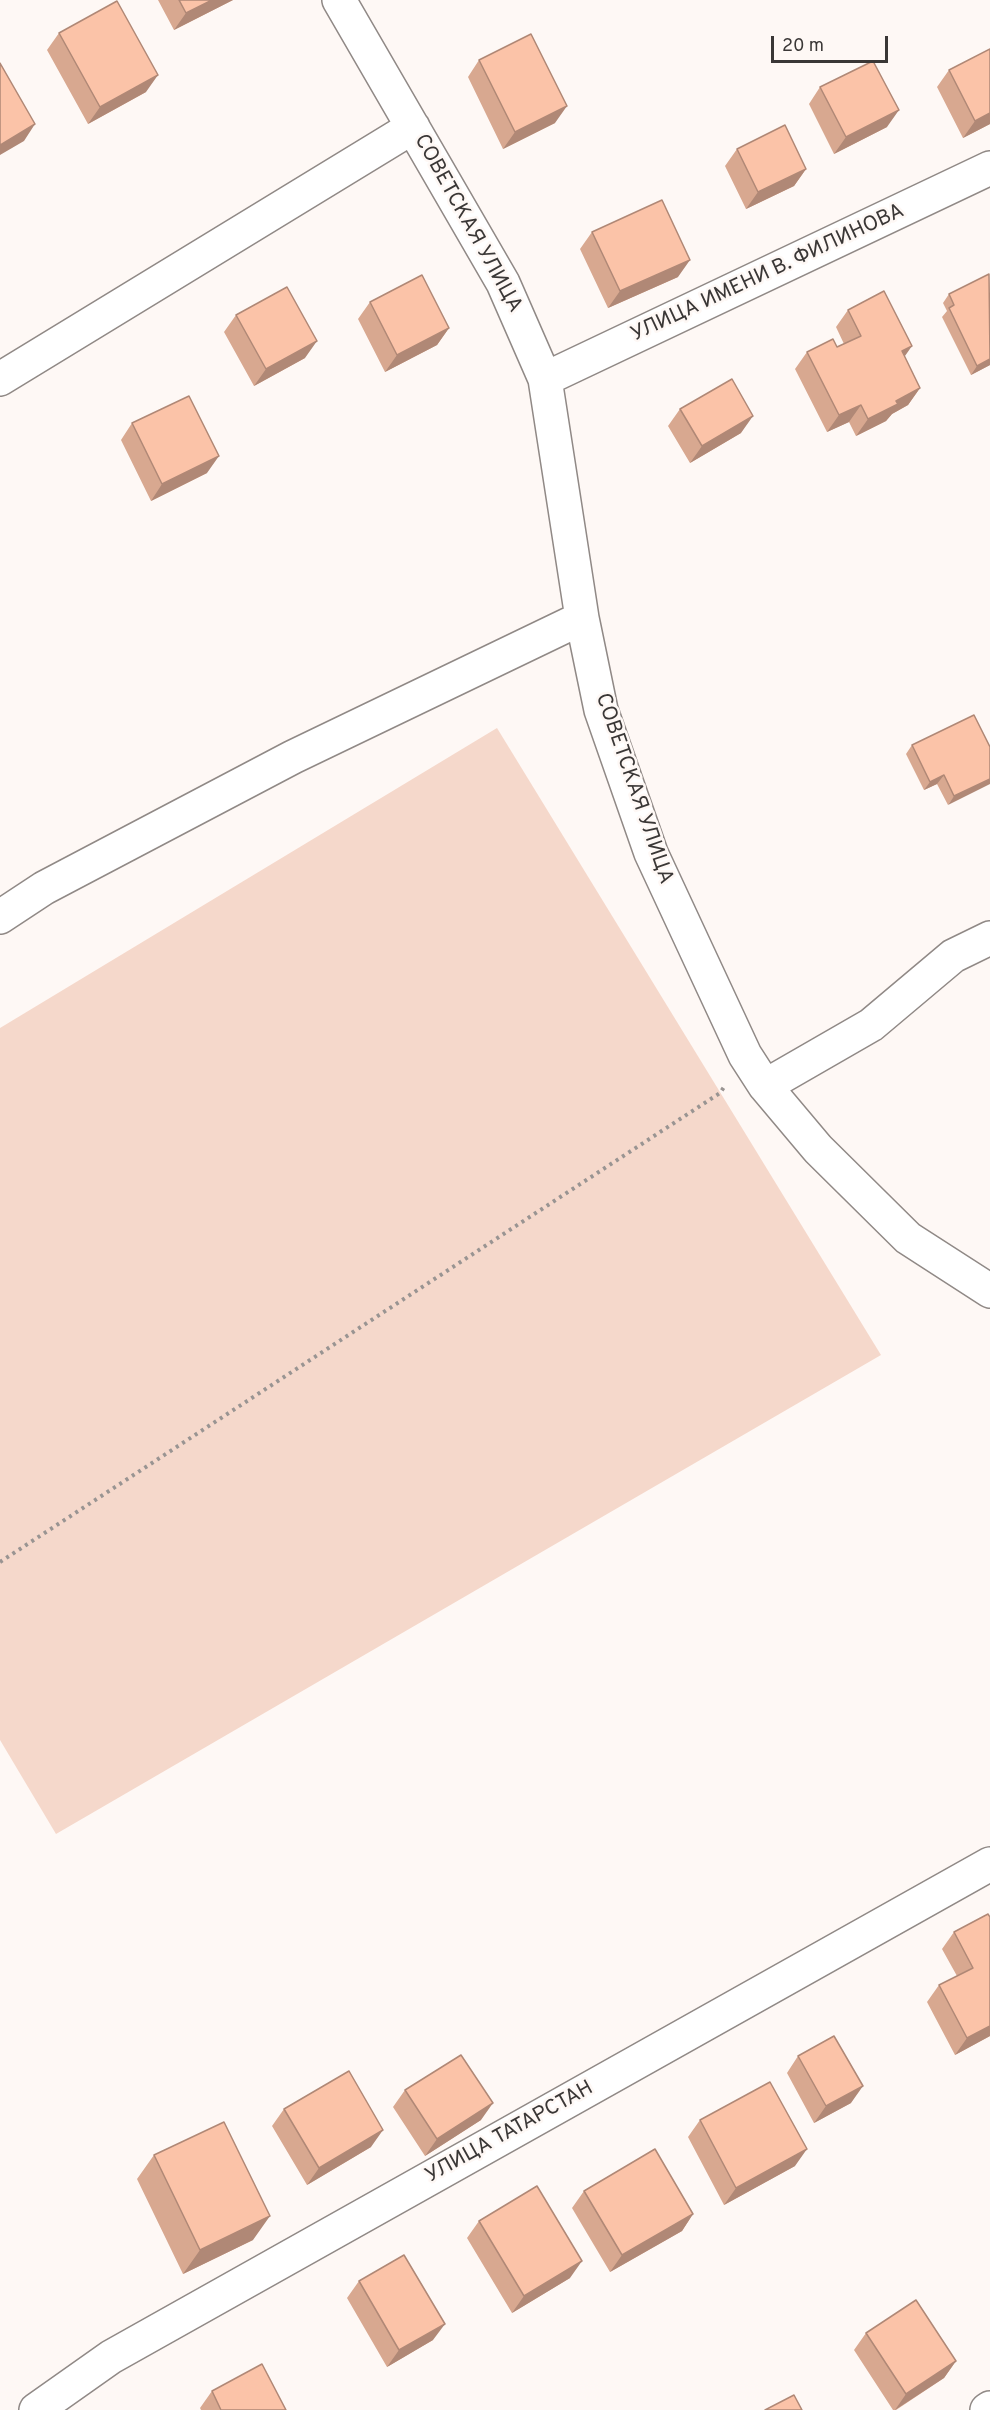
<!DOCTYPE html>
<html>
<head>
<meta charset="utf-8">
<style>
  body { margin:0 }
  #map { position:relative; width:990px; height:2410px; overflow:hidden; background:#fef8f5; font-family:Overpass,sans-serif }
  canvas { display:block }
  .scale { position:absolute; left:771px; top:36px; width:117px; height:27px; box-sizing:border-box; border:3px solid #3a3736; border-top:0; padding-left:8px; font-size:18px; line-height:21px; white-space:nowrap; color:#3a3736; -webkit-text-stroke:4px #fef8f5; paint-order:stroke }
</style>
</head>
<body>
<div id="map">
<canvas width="990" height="2410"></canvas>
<div class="scale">20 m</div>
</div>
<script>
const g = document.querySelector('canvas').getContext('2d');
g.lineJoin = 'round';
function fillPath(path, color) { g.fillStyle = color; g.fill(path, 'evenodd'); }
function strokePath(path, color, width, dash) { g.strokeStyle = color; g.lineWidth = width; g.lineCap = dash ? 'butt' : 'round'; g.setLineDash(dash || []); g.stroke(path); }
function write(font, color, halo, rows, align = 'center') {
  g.font = font + ' Overpass,sans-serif'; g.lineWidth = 5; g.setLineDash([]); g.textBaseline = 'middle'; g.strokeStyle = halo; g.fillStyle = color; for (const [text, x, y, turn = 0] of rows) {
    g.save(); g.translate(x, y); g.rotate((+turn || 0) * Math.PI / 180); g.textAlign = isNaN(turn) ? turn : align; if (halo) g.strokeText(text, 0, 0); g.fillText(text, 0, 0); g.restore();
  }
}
fillPath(new Path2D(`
  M497,728l384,627 -825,479 -56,-94v-712z`), '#f5d8cb');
const street = new Path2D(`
  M339,0l164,283 42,96 37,239 19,92 50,143 94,202 20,31 53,63 90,89 82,53
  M0,379l413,-252
  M545,379l445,-211
  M0,917l44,-29 249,-131 289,-139
  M765,1086l106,-61 82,-69 37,-18
  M36,2410l75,-53 879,-493
  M987,2410l3,-2`);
strokePath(street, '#908986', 36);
strokePath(new Path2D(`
  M0,1562l720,-469 4,-6`), '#999492', 4, [3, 4.5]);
strokePath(street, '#fff', 33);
fillPath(new Path2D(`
  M158,0h75l-59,30z
  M59,33l87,59 -58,32 -41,-74z
  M990,49v75l-27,14 -26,-51 12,-17z
  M479,60l76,63 -52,26 -35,-72z
  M820,87l67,40 -53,27 -25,-50z
  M737,149l69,20 -12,17 -48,23 -21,-43z
  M592,232l86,45 -70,31 -28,-59z
  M949,294l41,71 -19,10 -29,-58 5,-6 -4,-8z
  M370,302l79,26 -12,17 -52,27 -27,-53z
  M848,310l56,46 16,32 -12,17 -16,9 -6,7 -30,15 -7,-14 -22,10 -32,-63 12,-17 30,-5 7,-3 -8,-17z
  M236,315l69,43 -51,28 -30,-54z
  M680,409l61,24 -51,30 -22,-37z
  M132,423l75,50 -56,28 -30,-61z
  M912,745l78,2 -42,58 -11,-21 -13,6 -18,-36z
  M990,1917v119l-35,19 -28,-53 12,-17 18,-9 -15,-27 12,-17z
  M798,2056l53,47 -37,20 -27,-50z
  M405,2090l76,30 -56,36 -32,-49z
  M284,2109l87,38 -64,38 -35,-59z
  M700,2120l95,46 -71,39 -36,-68z
  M154,2155l99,85 -70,34 -46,-95z
  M584,2191l109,23 -11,17 -72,41 -38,-64z
  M479,2221l91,57 -58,35 -45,-75z
  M359,2281l74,59 -46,27 -40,-69z
  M866,2333l90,28 -12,17 -48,32h-3l-39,-60z
  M212,2391l74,19h-85l-1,-2z`), '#d8a890');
fillPath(new Path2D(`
  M212,0h21l-59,30 12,-17z
  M158,75l-12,17 -58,32 12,-17z
  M567,106l-12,17 -52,26 12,-17z
  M899,110l-12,17 -53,27 12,-17z
  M990,113v11l-27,14 12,-17z
  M35,124l-11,17 -24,14v-10z
  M806,169l-12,17 -48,23 12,-17z
  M690,260l-12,17 -70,31 12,-17z
  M449,328l-12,17 -52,27 12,-17z
  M317,341l-12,17 -51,28 12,-17z
  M912,346l-12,17 2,-12z
  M990,359v6l-19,10 6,-9z
  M920,388l-12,17 -16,9 -6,7 -30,15 12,-17 28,-18z
  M861,405l-12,17 -22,10 12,-17z
  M753,416l-12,17 -51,30 12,-17z
  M219,456l-12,17 -56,28 11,-17z
  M944,775l-7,9 -13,6 6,-8z
  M990,779v5l-42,21 6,-9z
  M990,2026v10l-35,19 12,-17z
  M863,2086l-12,17 -37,20 12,-17z
  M493,2103l-12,17 -56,36 12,-17z
  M383,2130l-12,17 -64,38 12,-17z
  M807,2149l-12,17 -71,39 12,-17z
  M693,2214l-11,17 -72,41 12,-17z
  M270,2216l-17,24 -70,34 17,-24z
  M582,2261l-12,17 -58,35 12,-17z
  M445,2324l-12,16 -46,27 12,-17z
  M956,2361l-12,17 -49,32 11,-16z`), '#b08876');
const building = new Path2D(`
  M179,0h33l-26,13z
  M117,1l41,74 -58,32 -41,-74z
  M531,34l36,72 -52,26 -36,-72z
  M990,49v64l-15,8 -26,-51z
  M873,61l26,49 -53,27 -26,-50z
  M0,63l35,61 -35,21z
  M785,125l21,44 -48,23 -21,-43z
  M662,200l28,60 -70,31 -28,-59z
  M989,274l1,85 -13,7 -28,-58 5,-3 -5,-11z
  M422,275l27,53 -52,27 -27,-53z
  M287,287l30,54 -51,28 -30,-54z
  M884,291l28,55 -10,5 18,37 -24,13 2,3 -30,15 -7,-14 -22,10 -32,-63 26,-13 4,8 24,-11 -13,-26z
  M732,379l21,37 -51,30 -22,-37z
  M189,396l30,60 -57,28 -30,-61z
  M974,715l16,32v32l-36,17 -10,-21 -14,7 -18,-37z
  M988,1914l2,3v109l-23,12 -28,-53 34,-17 -19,-36z
  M834,2036l29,50 -37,20 -28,-50z
  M461,2055l32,48 -56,36 -32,-49z
  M349,2071l34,59 -64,38 -35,-59z
  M770,2082l37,67 -71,39 -36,-68z
  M224,2122l46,94 -70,34 -46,-95z
  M655,2149l38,65 -71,41 -38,-64z
  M537,2186l45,75 -58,35 -45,-75z
  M404,2255l41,69 -46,26 -40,-69z
  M916,2300l40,61 -50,33 -40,-61z
  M262,2364l24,46h-65l-9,-19z
  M794,2395l8,15h-37z`);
fillPath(building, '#fbc3a8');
strokePath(building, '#b08876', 1.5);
write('21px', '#3a3736', '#fef8f5', [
  ["СОВЕТСКАЯ УЛИЦА",467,224,61],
  ["УЛИЦА ИМЕНИ В. ФИЛИНОВА",768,274,-25],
  ["СОВЕТСКАЯ УЛИЦА",633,789,71],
  ["УЛИЦА ТАТАРСТАН",510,2133,-29]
]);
</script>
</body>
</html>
